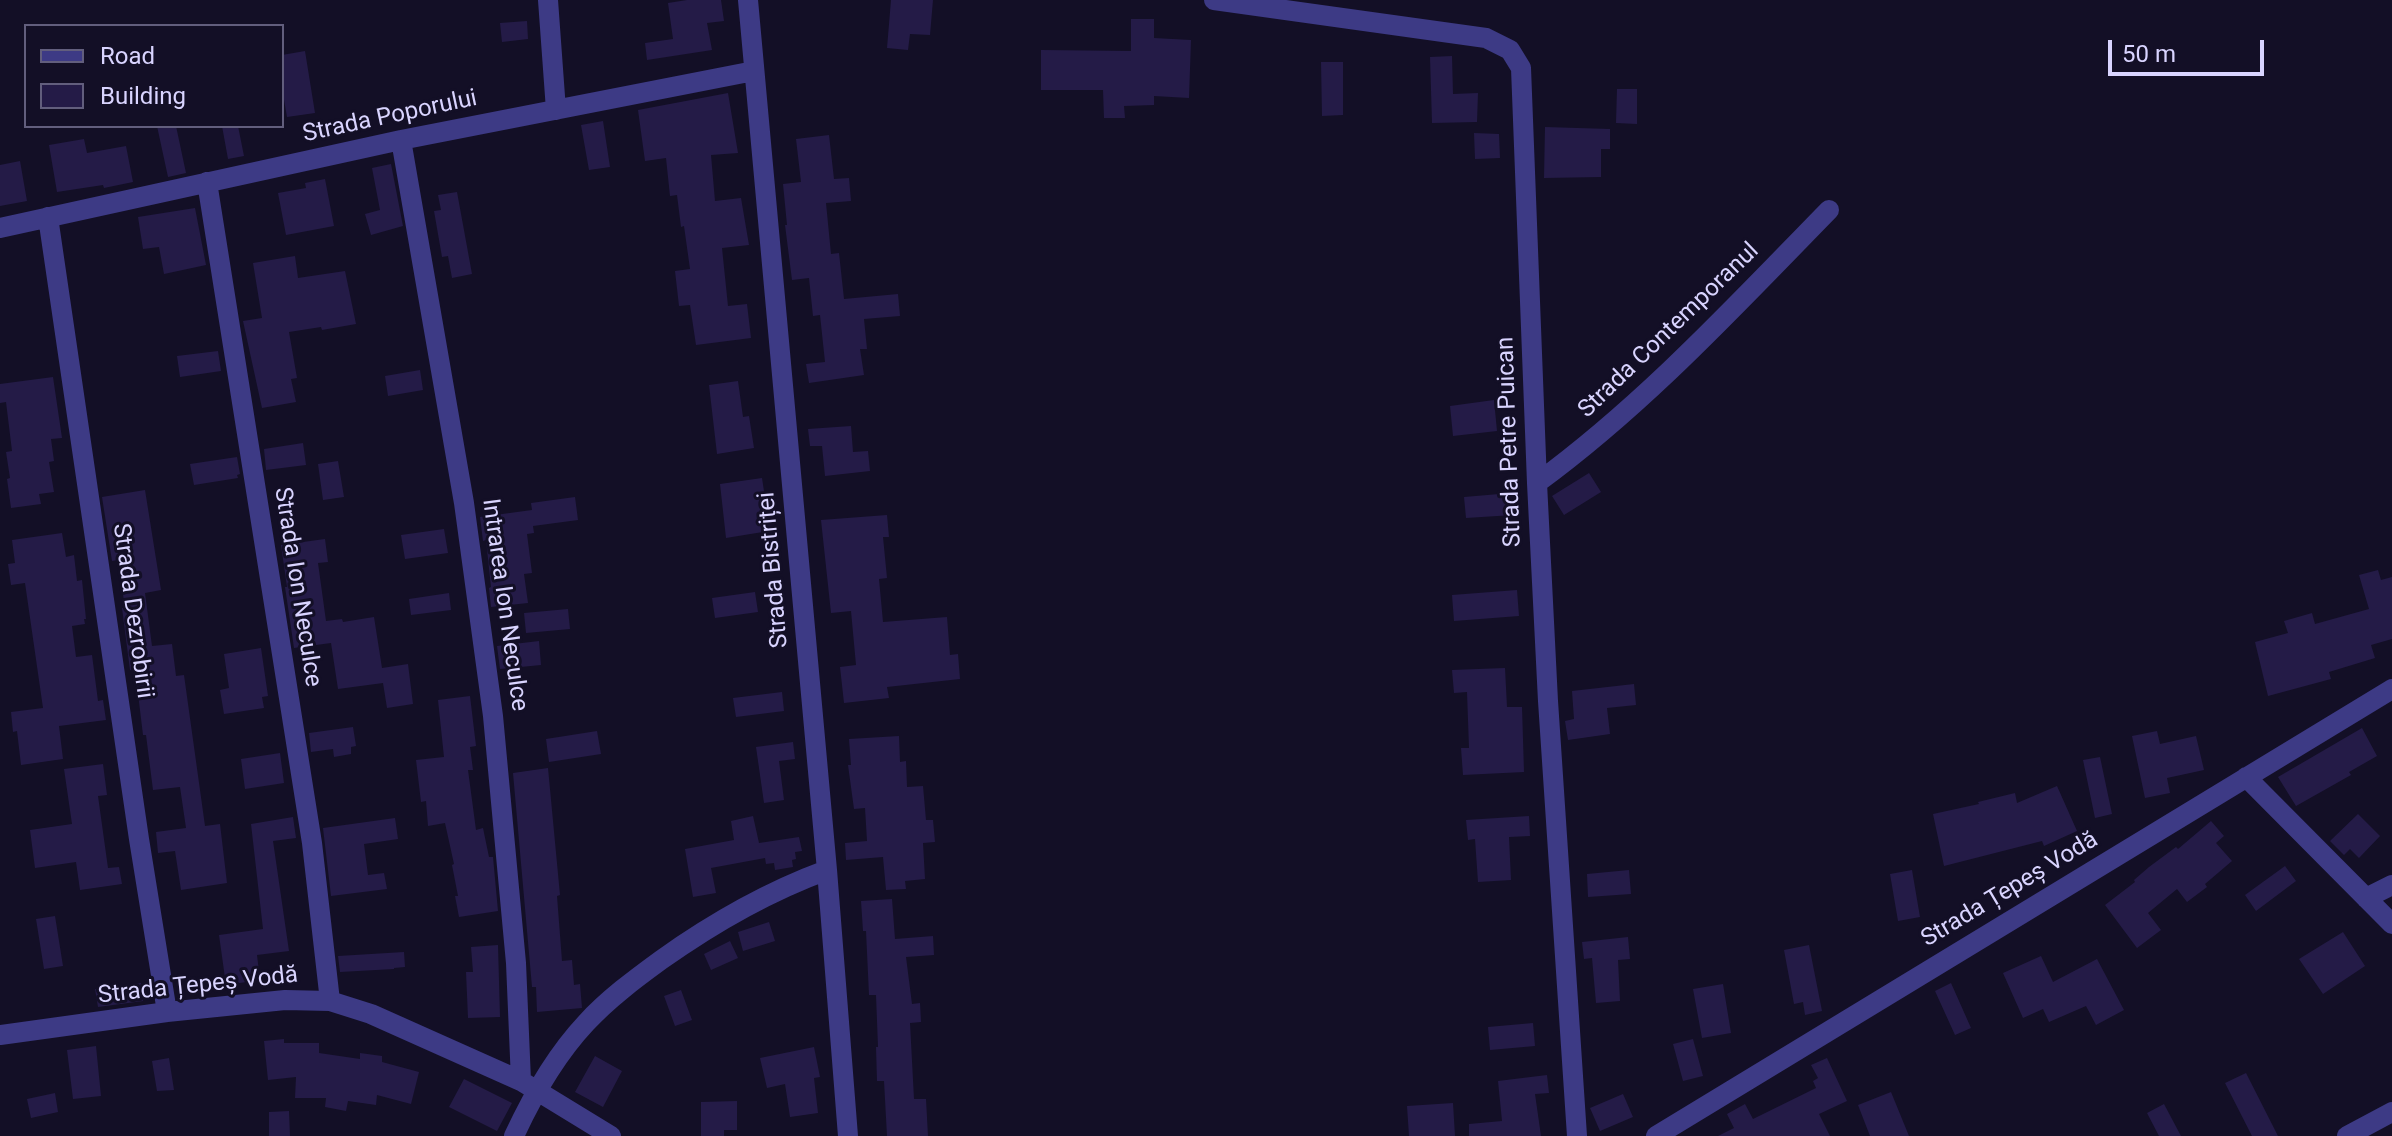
<!DOCTYPE html>
<html>
<head>
<meta charset="utf-8">
<style>
  body { margin:0 }
  #map { position:relative; width:2392px; height:1136px; overflow:hidden; background:#130f26; font-family:Roboto,sans-serif }
  canvas { display:block }
  .legend { position:absolute; left:24px; top:24px; width:260px; height:104px; box-sizing:border-box; background:#130f26; border:2px solid #625e7d; margin:0; padding:10px 14px; list-style:none; font-size:24px; color:#d9d4ff }
  .legend li { display:flex; align-items:center; gap:16px; height:40px }
  .legend b { width:40px; border:2px solid #625e7d }
  .scale { position:absolute; left:2108px; top:40px; width:156px; height:36px; box-sizing:border-box; border:4px solid #d9d4ff; border-top:0; padding-left:10px; font-size:24px; line-height:28px; white-space:nowrap; color:#d9d4ff; -webkit-text-stroke:6px #130f26; paint-order:stroke }
</style>
</head>
<body>
<div id="map">
<canvas width="2392" height="1136"></canvas>
<ul class="legend">
<li><b style="height:10px;background:#3d3a85"></b>Road</li>
<li><b style="height:22px;background:#241b47"></b>Building</li>
</ul>
<div class="scale">50 m</div>
</div>
<script>
const g = document.querySelector('canvas').getContext('2d');
g.lineJoin = 'round';
function fillPath(path, color) { g.fillStyle = color; g.fill(path, 'evenodd'); }
function strokePath(path, color, width, dash) { g.strokeStyle = color; g.lineWidth = width; g.lineCap = dash ? 'butt' : 'round'; g.setLineDash(dash || []); g.stroke(path); }
function write(font, color, halo, rows, align = 'center') {
  g.font = font + ' Roboto,sans-serif'; g.lineWidth = 6; g.setLineDash([]); g.textBaseline = 'middle'; g.strokeStyle = halo; g.fillStyle = color; for (const [text, x, y, turn = 0] of rows) {
    g.save(); g.translate(x, y); g.rotate((+turn || 0) * Math.PI / 180); g.textAlign = isNaN(turn) ? turn : align; if (halo) g.strokeText(text, 0, 0); g.fillText(text, 0, 0); g.restore();
  }
}
fillPath(new Path2D(`
  M687,0h34l3,21 -17,2 5,27 -65,10 -2,-17 28,-4 -5,-36z
  M891,0h42l-3,35 -20,-1 -2,16 -21,-2z
  M1131,19h23v19l37,2 -2,58 -35,-2v9l-30,1 1,12h-21l-1,-28h-62v-40l90,1z
  M527,21l1,18 -26,3 -2,-19z
  M305,51l10,62 -28,4 -5,-29v-33z
  M1452,56l1,38 25,-1 -1,29 -45,1 -2,-66z
  M1321,62h22v53l-21,1z
  M1617,89h20v35l-21,-1z
  M728,93l10,60 -27,2 4,46 26,-3 8,47 -27,3 6,58 19,-2 4,34 -55,7 -6,-40 -11,1 -4,-35 15,-2 -6,-43 -3,1 -4,-32 -7,1 -4,-38 -21,3 -7,-51z
  M603,121l7,46 -21,3 -8,-45z
  M157,126h19l10,47 -18,4z
  M222,126h16l6,30 -16,3z
  M1545,127l65,2v20h-9v28l-57,1z
  M1474,133l25,1 1,24 -25,1z
  M829,135l5,44 15,-1 2,23 -25,2 5,51 8,-1 5,46 54,-5 2,22 -36,3 3,30h-7l4,26 -55,8 -3,-19 19,-2 -5,-47 -7,1 -4,-38 -17,2 -7,-55h2l-4,-41 18,-2 -5,-43z
  M84,139l3,14 39,-7 7,36 -29,6 -1,-3 -46,7 -8,-47z
  M20,161l7,40 -27,5v-41z
  M391,164l12,62 -32,9 -6,-21 15,-4 -8,-42z
  M325,179l9,47 -48,9 -8,-42 28,-5 -1,-5z
  M457,192l15,82 -20,4 -4,-22 -6,1 -8,-46 7,-1 -3,-15z
  M195,208l11,57 -42,9 -5,-27 -16,2 -5,-32z
  M295,256l3,22 47,-7 11,53 -34,6 -1,-3 -32,5 8,46 -6,1 5,23 -34,6 -19,-87 19,-3 -9,-55z
  M218,351l3,20 -41,6 -3,-21z
  M420,370l3,20 -35,6 -3,-20z
  M53,377l9,61 -11,1 3,22 -5,1 5,30 -15,2 2,10 -30,4 -4,-29 3,-1 -4,-26 6,-1 -6,-49 -6,1v-19z
  M738,381l5,36 6,-1 5,32 -37,6 -8,-69z
  M1494,400l3,31 -44,5 -3,-30z
  M851,426l2,26 15,-1 2,20 -45,5 -3,-30h-12l-2,-17z
  M303,443l3,22 -40,5 -2,-21z
  M237,457l3,17 -3,1 1,3 -44,7 -4,-21z
  M338,461l6,36 -21,3 -5,-36z
  M1589,473l12,19 -37,23 -12,-19z
  M762,478l5,33 5,-1 3,20 -49,8 -6,-54z
  M145,490l16,100 -16,3 7,53 20,-2 4,32 8,-1 21,151 15,-2 7,59 -46,7 -6,-39 -17,2 -2,-21 30,-4 -6,-41 -27,3 -7,-55h-3l-8,-66 -5,1 -8,-62h3l-7,-48 -6,1 -10,-64z
  M1511,493l2,22 -47,3 -2,-21z
  M575,497l3,23 -45,6 1,7 -7,1 5,39 -8,1 4,29 -37,4 -2,-19 2,-1 -5,-47 -3,1 -3,-24 52,-7 -1,-7z
  M887,515l2,22h-6l4,41 -8,1 4,43 64,-5 3,38 8,-1 2,25 -73,8 2,11 -45,5 -4,-36 16,-2 -5,-54 -20,2 -10,-93z
  M444,529l4,24 -43,6 -4,-24z
  M62,533l4,24 8,-2 3,26 5,-1 4,39h-2l1,5 -13,2 4,31 16,-2 6,46 5,-1 3,20 -47,6 4,33 -42,6 -4,-34 -4,1 -2,-20 32,-4 -18,-125 -14,2 -3,-21 7,-1 -3,-23z
  M325,539l3,23 -10,1 8,58 16,-2 1,3 31,-5 8,51 26,-4 5,40 -26,4 -4,-25 -45,6 -7,-46 -37,5 -9,-61h2l-6,-42z
  M2378,570l3,10 11,-3v62l-21,6 4,13 -46,14 2,7 -63,17 -13,-54 33,-9 -4,-12 28,-8 3,11 54,-15 -10,-34z
  M1517,590l2,26 -65,5 -2,-26z
  M755,592l3,20 -43,6 -3,-20z
  M449,593l2,17 -40,5 -2,-16z
  M568,609l2,20 -44,4 -2,-20z
  M539,641l2,24 -41,4 -3,-23z
  M261,648l7,48 -6,1 2,11 -40,6 -4,-24 9,-2 -5,-34z
  M1505,668l2,39h15l2,65 -61,3 -2,-27h8l-2,-56 -13,1 -2,-23z
  M1634,684l2,21 -29,3 3,26 -42,6 -3,-19 9,-2 -2,-28z
  M782,692l2,19 -48,6 -3,-19z
  M470,696l6,50 -6,1 3,23h-5l8,60 7,-2 6,29h4l5,54 -39,6 -4,-21h3l-6,-31 2,-1 -9,-41 -17,3 -2,-25 -5,1 -5,-42 28,-3 -6,-57z
  M353,727l3,19 -5,1v7l-17,3 -1,-8 -22,3 -2,-19z
  M2362,728l15,28 -28,16 2,3 -55,31 -18,-29z
  M597,731l4,23 -52,8 -3,-23z
  M2157,731l3,13 36,-8 8,34 -37,8 3,15 -25,5 -13,-62z
  M899,736l1,26 6,-1 1,26 16,-1 3,34h7l2,22 -12,1 2,36 -20,2 1,8 -20,1 -3,-33 -37,3 -1,-17 22,-2 -2,-33 -11,1 -6,-44h3l-2,-26z
  M793,742l2,17 -16,2 5,39 -20,3 -8,-56z
  M280,753l4,30 -39,6 -4,-30z
  M2100,757l12,57 -17,4 -12,-58z
  M103,764l4,31 -9,1 10,72 11,-1 3,17 -42,6 -4,-28 -41,6 -5,-38 42,-6 -8,-55z
  M548,768l12,127 -3,1 5,65 10,-1 2,25 6,-1 2,24 -45,4 -1,-25h-4l-19,-214z
  M2057,786l20,45 -33,15 -2,-5 -98,25 -11,-52 46,-10 -1,-2 37,-9 2,10z
  M2358,814l22,22 -21,22 -9,-9 -6,6 -14,-14z
  M753,816l6,27 40,-6 3,14 -7,1 1,7 -4,1 1,7 -18,3 -1,-7 -8,1 -1,-6 -54,10 5,25 -23,4 -8,-48 49,-9 -3,-19z
  M1529,816l1,20 -21,1 2,43 -33,2 -3,-43 -7,1 -2,-20z
  M293,817l3,21 -23,3 16,110 -32,4 3,25 -34,5 -7,-50 44,-6 -12,-105z
  M395,818l3,21 -34,5 4,31 16,-2 3,16 -56,7 -8,-68z
  M2211,821l13,15 -8,7 16,18 -27,23 2,3 -20,15 -10,-13 -29,24 13,17 -24,18 -32,-43 30,-23 -1,-2 15,-13 27,-20 2,2z
  M2285,866l11,15 -40,30 -11,-16z
  M1629,870l2,24 -43,3 -1,-23z
  M1912,870l8,47 -22,4 -8,-47z
  M892,899l3,40 38,-3 1,19 -28,2 6,47 8,-1 1,19 -11,1 4,76h12l2,37h-41l-3,-55h-7l-1,-34h2l-2,-52h-7l-3,-64h-3l-2,-30z
  M55,916l8,50 -19,3 -8,-50z
  M769,922l6,19 -32,10 -5,-19z
  M2343,932l22,34 -42,28 -24,-35z
  M1628,937l2,22 -12,1 2,41 -24,2 -4,-45 -8,1 -2,-17z
  M730,941l8,17 -27,12 -7,-16z
  M498,945l2,72 -32,1 -2,-46h7l-2,-25z
  M1809,945l13,66 -17,4 -2,-13 -9,2 -10,-54z
  M404,952l1,15 -11,1v1l-54,3 -2,-16z
  M2041,956l12,26 44,-23 27,51 -28,15 -10,-19 -37,16 -6,-13 -20,9 -20,-45z
  M141,983l2,18 -45,6 -3,-18z
  M1951,983l20,45 -16,7 -20,-44z
  M1723,984l8,49 -29,5 -9,-49z
  M681,990l11,30 -17,6 -11,-30z
  M1533,1023l2,23 -45,4 -2,-23z
  M284,1039v4h35v10l41,6v-6l22,3v6l37,10 -8,32 -34,-9 -1,10 -28,-4 -2,10 -21,-4 1,-9h-31l1,-21 -28,3 -4,-39z
  M1693,1039l10,37 -20,5 -10,-37z
  M96,1046l5,50 -28,3 -6,-49z
  M814,1047l6,30 -6,1 4,35 -28,4 -5,-33 -18,4 -7,-30z
  M595,1056l27,15 -19,36 -28,-15z
  M169,1058l5,32 -17,1 -5,-30z
  M1827,1058l20,43 -28,13 11,22h-112l16,-8 -7,-14 18,-10 8,15 63,-31 -3,-7 5,-3 -7,-13z
  M2246,1073l32,63h-26l-27,-53z
  M1547,1075l2,18 -14,1 6,42h-72v-12l33,-3 -4,-40z
  M464,1079l48,24 -15,28 -48,-24z
  M1891,1092l18,44h-39l-12,-31z
  M55,1093l3,19 -27,6 -4,-19z
  M1623,1094l10,23 -33,14 -10,-23z
  M737,1101v29h-13v6h-23v-34z
  M1453,1103l2,33h-46l-2,-30z
  M2164,1104l17,32h-22l-12,-23z
  M289,1111l1,25h-21v-24z`), '#241b47');
strokePath(new Path2D(`
  M548,0l8,110
  M748,0l79,870 21,266
  M1214,0l272,38 24,12 11,18 16,415 11,218 29,435
  M401,140l63,363 29,213 23,247 5,118
  M207,182l105,661 18,158
  M48,217l91,622 28,173
  M0,228l401,-88 353,-69
  M1537,483c108,-79 199,-178 292,-273
  M2246,777l146,147
  M2366,898l26,-13
  M0,1035l167,-23 118,-12 45,1 41,13 150,67 90,55
  M514,1136c19,-41 41,-80 72,-113 22,-24 49,-44 75,-63 52,-37 106,-68 166,-90
  M1656,1136l736,-447`), '#3d3a85', 20);
strokePath(new Path2D(`
  M2347,1136l45,-24`), '#3d3a85', 20);
write('24px', '#d9d4ff', '#130f26', [
  ["Strada Poporului",390,117,-12],
  ["Strada Contemporanul",1669,331,-44],
  ["Strada Petre Puican",1510,442,-92],
  ["Strada Bistriței",774,570,-95],
  ["Strada Ion Neculce",297,587,81],
  ["Intrarea Ion Neculce",504,605,82],
  ["Strada Dezrobirii",132,611,82],
  ["Strada Țepeș Vodă",2010,890,-31],
  ["Strada Țepeș Vodă",198,986,-6]
]);
</script>
</body>
</html>
